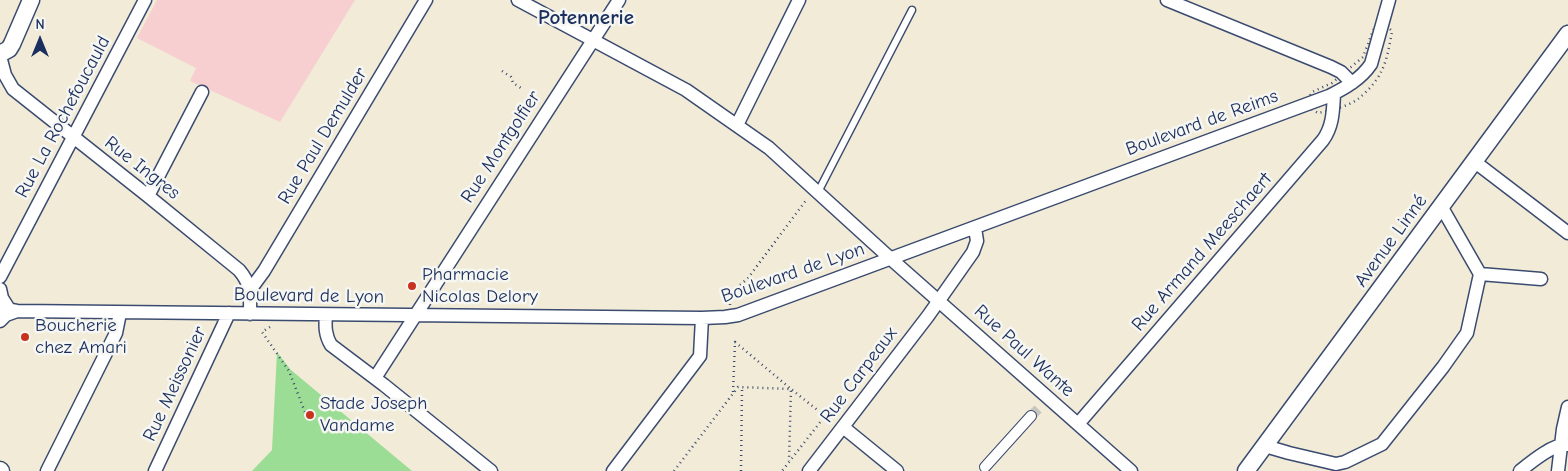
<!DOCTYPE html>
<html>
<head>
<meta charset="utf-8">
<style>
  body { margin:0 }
  #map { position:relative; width:1568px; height:471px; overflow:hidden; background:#f1ebd8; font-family:"Comic Neue",sans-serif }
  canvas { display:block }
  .north { position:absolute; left:15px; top:15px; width:50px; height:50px; -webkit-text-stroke:4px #f6f6f2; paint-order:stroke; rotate:0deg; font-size:14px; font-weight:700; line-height:20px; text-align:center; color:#1b2f5e }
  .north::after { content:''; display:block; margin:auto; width:18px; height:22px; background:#1b2f5e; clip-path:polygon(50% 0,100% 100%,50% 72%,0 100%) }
</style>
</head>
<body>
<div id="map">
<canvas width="1568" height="471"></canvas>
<div class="north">N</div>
</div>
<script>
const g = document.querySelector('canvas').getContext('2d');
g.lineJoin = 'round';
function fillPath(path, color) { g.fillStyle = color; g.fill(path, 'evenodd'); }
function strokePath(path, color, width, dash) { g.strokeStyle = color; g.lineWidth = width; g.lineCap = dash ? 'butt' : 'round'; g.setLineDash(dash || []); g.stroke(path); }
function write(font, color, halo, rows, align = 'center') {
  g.font = font + ' "Comic Neue",sans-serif'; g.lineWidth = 5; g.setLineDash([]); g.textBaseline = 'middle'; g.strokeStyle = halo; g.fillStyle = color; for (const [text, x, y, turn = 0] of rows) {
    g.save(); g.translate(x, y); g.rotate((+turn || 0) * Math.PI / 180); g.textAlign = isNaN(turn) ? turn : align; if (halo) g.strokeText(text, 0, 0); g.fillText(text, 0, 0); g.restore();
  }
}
fillPath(new Path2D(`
  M157,0h198l-75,122 -90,-41 6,-13 -59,-30z`), '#f7cfd0');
fillPath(new Path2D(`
  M277,352l14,18 121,101h-160l20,-21z`), '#9bdd94');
strokePath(new Path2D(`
  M1031,416l10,-10`), '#c6c5c0', 10, [10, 5]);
const service = new Path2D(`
  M818,192l94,-182`);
const pedestrian = new Path2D(`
  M985,467l46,-51`);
const minor = new Path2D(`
  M518,0l168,90 83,58 122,111 240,212
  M1167,0l164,67 10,5 11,11
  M0,56l5,19 8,14 135,107 91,74c13,15 11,25 11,44
  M737,125l62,-125
  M1475,162l93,71
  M148,196l54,-104
  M1480,274l61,5
  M0,277l145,-277
  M0,289l2,9 7,11
  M250,290l14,-19 162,-271
  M0,308l17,3 685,7 23,-1 13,-2 591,-219c16,-8 32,-17 42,-32l18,-64
  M326,315c-1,11 -1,20 5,30l53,40 107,86
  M0,321l6,-6 11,-4
  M375,378l244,-378
  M1078,424l245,-284c10,-14 10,-29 11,-46
  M843,427l54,44
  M1265,446l24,7 47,11 9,-2 37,-18 61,-77 24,-34 13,-59 -39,-68
  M47,471l69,-138 4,-20
  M155,471l74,-158
  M613,471l87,-115 2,-38
  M809,471l119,-155 45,-64 4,-11 -2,-13
  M1520,471c10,-8 34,-28 47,-26
  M1558,471l5,-42 5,-22`);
const tertiary = new Path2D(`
  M0,54l9,-5 3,-5 19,-44
  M0,470l1,1
  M1246,471l322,-437`);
strokePath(service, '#3b4b70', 9);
strokePath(pedestrian, '#3b4b70', 12);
strokePath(minor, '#3b4b70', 15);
strokePath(tertiary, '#3b4b70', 19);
strokePath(new Path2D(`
  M1383,22l9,9c-2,12 -5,30 -11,41 -4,9 -15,21 -23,27 -11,8 -27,11 -40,14l-13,-8 7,-13 20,-9 31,-26 11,-29z
  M502,71l9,6 2,6 8,5
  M730,305l-1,-10 19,-17 59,-79
  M270,327l-8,5 27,39 19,49
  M733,392l2,-50 56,47 -2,72
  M674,471l64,-84 53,2 34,27 -43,55
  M741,471l1,-83`), '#3b4b70', 2.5, [1, 4]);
strokePath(service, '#fff', 6);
strokePath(pedestrian, '#fff', 10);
strokePath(minor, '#fff', 12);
strokePath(tertiary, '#fff', 16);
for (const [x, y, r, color] of [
  [412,286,5,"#c8321e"],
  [25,337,5,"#c8321e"],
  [310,415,5,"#c8321e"]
]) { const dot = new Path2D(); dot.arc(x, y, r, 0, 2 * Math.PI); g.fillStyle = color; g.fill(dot); strokePath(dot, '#f6f6f2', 2); }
write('19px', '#1b2f5e', '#f6f6f2', [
  ["Rue La Rochefoucauld",63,117,-62],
  ["Boulevard de Reims",1202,123,-20],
  ["Rue Paul Demulder",323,136,-59],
  ["Rue Montgolfier",501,147,-57],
  ["Rue Ingres",142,168,38],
  ["Avenue Linné",1391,241,-54],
  ["Rue Armand Meeschaert",1202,252,-49],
  ["Boulevard de Lyon",793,273,-19],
  ["Boulevard de Lyon",309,296,1],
  ["Rue Paul Wante",1024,351,42],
  ["Rue Carpeaux",859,375,-53],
  ["Rue Meissonier",175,384,-65]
]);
write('19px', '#1b2f5e', '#f6f6f2', [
  ["Pharmacie",422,275],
  ["Nicolas Delory",422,297],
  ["Boucherie",35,326],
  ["chez Amari",35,348],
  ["Stade Joseph",320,404],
  ["Vandame",320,426]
], 'left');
write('bold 21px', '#1b2f5e', '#f6f6f2', [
  ["Potennerie",586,18]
]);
</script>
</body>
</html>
